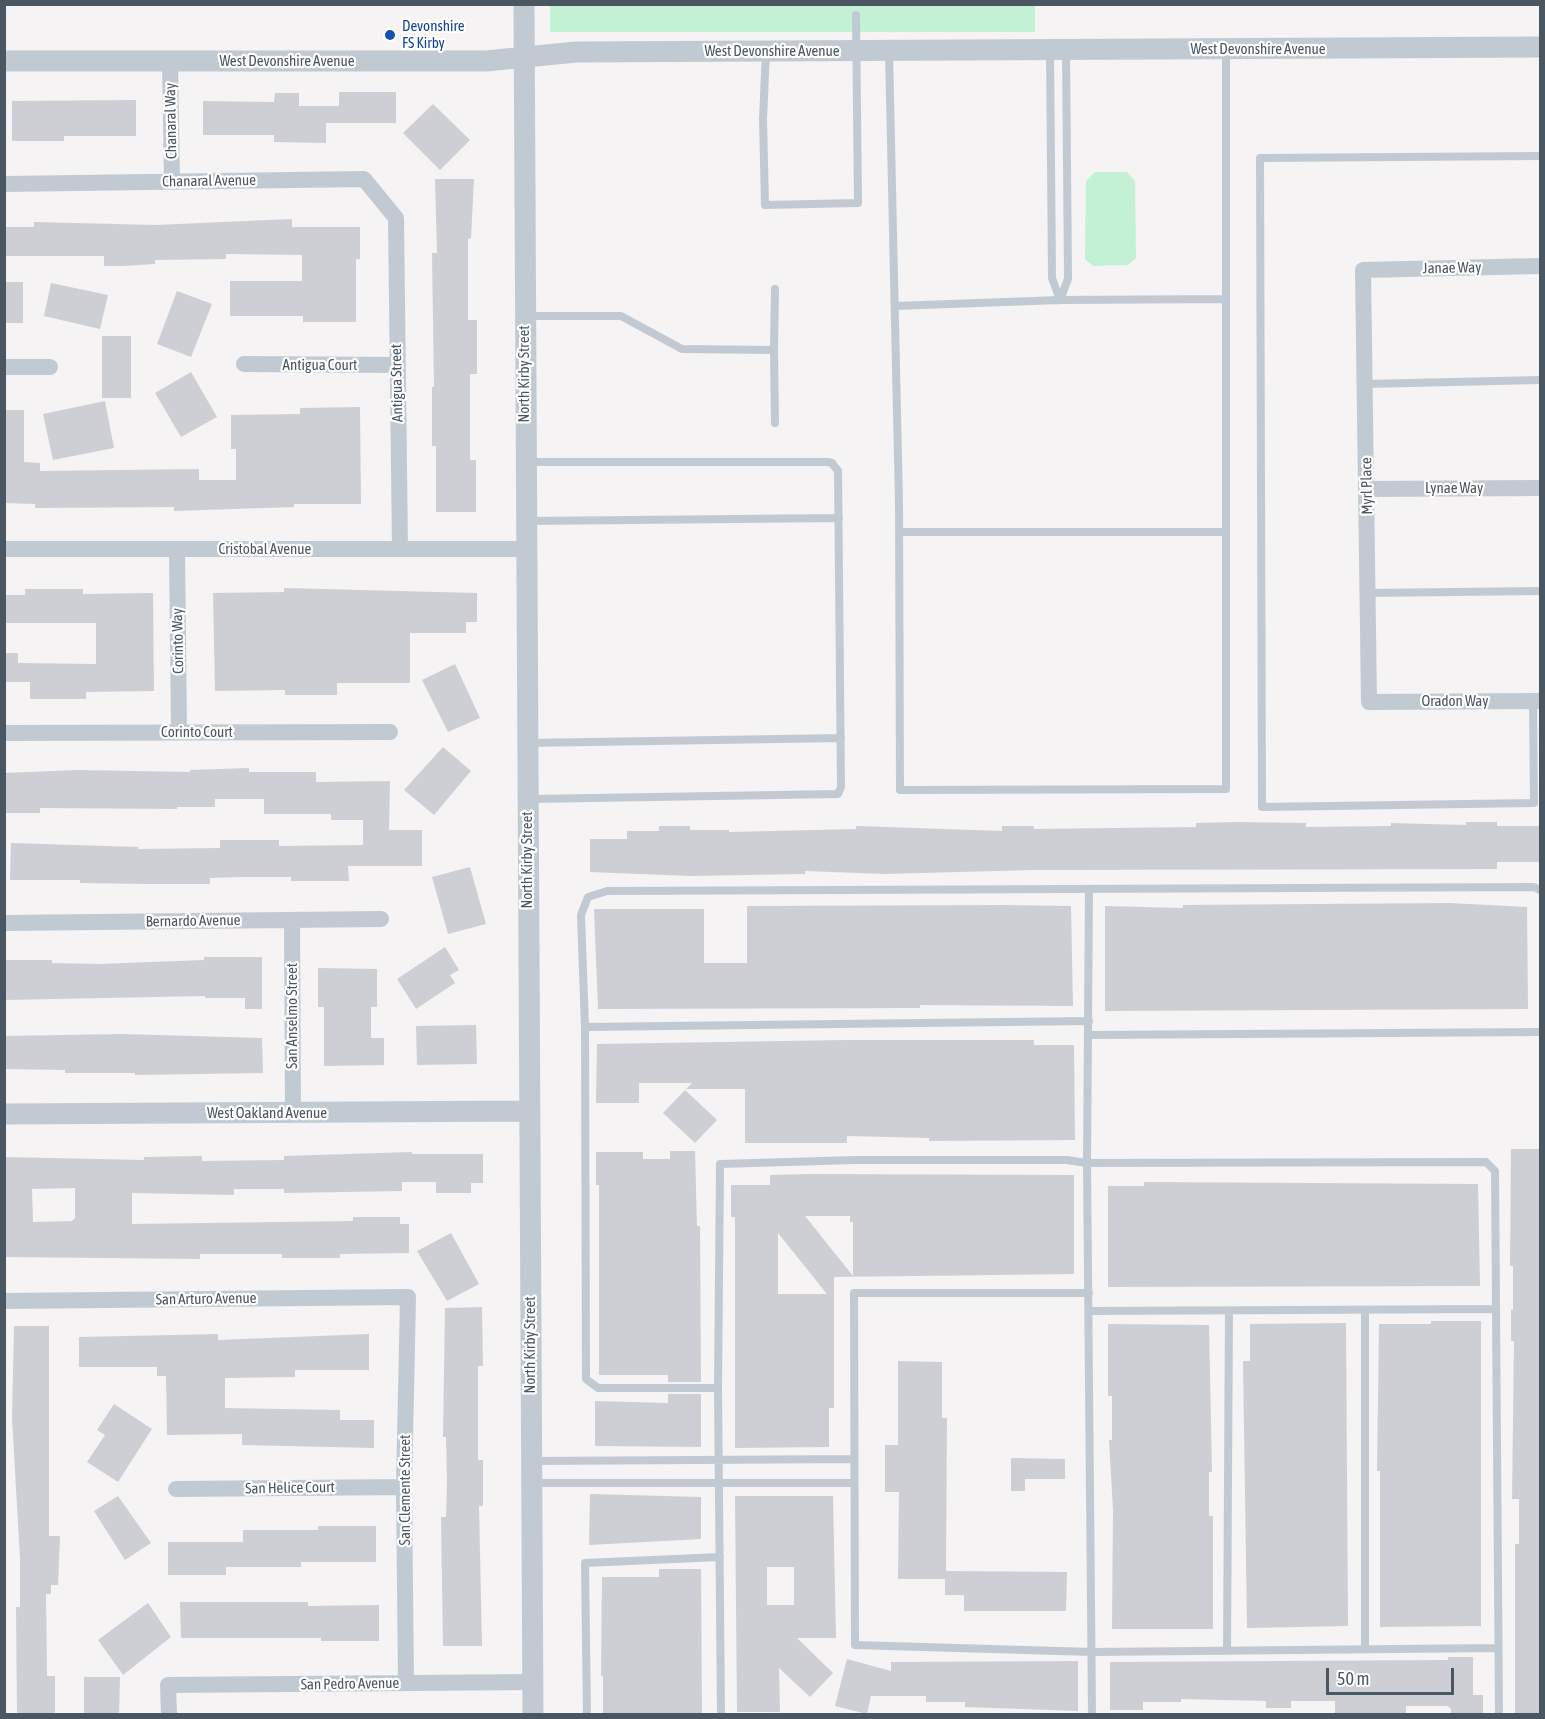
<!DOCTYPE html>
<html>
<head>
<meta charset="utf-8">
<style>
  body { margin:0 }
  #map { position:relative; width:1545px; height:1719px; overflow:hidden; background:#f5f3f3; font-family:"Asap Condensed",sans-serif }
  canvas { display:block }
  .frame { position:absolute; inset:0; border:6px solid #4a5661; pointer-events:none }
  .scale { position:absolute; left:1326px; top:1668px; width:128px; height:27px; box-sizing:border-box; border:3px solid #4a5661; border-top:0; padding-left:8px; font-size:18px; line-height:21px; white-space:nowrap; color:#4a5661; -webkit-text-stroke:4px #fff; paint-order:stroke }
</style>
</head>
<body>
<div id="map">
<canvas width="1545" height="1719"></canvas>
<div class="frame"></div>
<div class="scale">50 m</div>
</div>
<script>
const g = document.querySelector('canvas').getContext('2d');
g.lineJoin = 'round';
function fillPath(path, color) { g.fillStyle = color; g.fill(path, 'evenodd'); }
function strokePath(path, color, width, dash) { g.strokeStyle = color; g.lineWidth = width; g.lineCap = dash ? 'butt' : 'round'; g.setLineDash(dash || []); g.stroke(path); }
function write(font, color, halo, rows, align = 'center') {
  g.font = font + ' "Asap Condensed",sans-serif'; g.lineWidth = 4.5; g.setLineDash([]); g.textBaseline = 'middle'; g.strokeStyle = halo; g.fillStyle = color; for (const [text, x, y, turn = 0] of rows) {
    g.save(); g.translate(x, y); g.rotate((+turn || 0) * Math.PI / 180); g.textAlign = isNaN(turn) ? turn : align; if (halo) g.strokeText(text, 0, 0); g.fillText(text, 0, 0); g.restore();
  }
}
fillPath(new Path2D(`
  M550,5h485v27h-485z
  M1095,172h32l8,9 1,77 -8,7 -35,1 -8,-7 1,-78z`), '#c3f1d5');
fillPath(new Path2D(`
  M339,92h57v31h-70v20l-52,-1v-7h-71v-34l71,1 1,-9h24v13h40z
  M136,100v36h-72v5h-52v-40z
  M433,104l37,36 -30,30 -37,-37z
  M435,179h39l-3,59 -3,1v81h9v54h-7v86h6v52h-40v-66h-4v-59h2l-2,-134h5z
  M292,219v8h68v32h-4v63h-53v-6h-73v-35h72v-26l-76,-1v5l-71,1v4l-32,2h-19v-10h-100v-29h30v-5l121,3z
  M4,282h19v41h-19z
  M51,283l57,12 -8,34 -56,-13z
  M177,291l35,13 -21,53 -34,-13z
  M102,336h29v62h-29z
  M191,372l26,45 -36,20 -26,-44z
  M105,401l9,47 -61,12 -10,-46z
  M360,407l1,97h-67v3l-120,4v-4l-139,1v-4l-31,-1v-93h20v52l16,1v8l159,-2v11h37v-31h-5v-34l69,-1v-6z
  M284,588l193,5v29h-11v11h-56v50h-73v12h-52v-5l-70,1 -2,-98 71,-1z
  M25,589h58v5l70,-1 1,98 -68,1v7h-56v-17h-26v-29h14v10l78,1v-41h-92v-28h21z
  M455,664l25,54 -32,14 -26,-52z
  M443,747l28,24 -37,44 -30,-25z
  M249,768v4h67v10l74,-1 -1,49h33v36h-74l1,15h-58v-4h-49l-32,1v6h-60l-70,-1v-3h-70l1,-37 127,4v2l82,-1v-8h59v6l84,-1v-25h-32v-6h-67v-15h-49v8h-38v2l-137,-1v5h-36v-40l74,-3 112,2v-2z
  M1235,822l71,1v4l85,-1v-3l75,2v-3h31v4h43v36h-43v7l-463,1 -150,4 -79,-3v3l-115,2 -100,-4v-33h37v-8h32v-5h31v4h39v2l127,-3v-3l146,5v-5h32v3l162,-2v-4z
  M470,867l16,57 -38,10 -16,-57z
  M1450,903l77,4 1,102 -423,2v-105l78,2v-3z
  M1005,905l66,1 2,100 -153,-1v3l-322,1 -4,-100h110v54h43v-57z
  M445,947l14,23 -9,5 5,8 -39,26 -19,-30z
  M204,957h58v52h-17v-11h-40v-2l-201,4v-40h48v3l46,1 106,-4z
  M318,968l59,1v38h-6v31h13v27l-60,1v-59h-6z
  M476,1025l1,39 -60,1 -1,-39z
  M122,1034l140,4 1,35 -128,2v-2h-70v-3l-61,-1v-33z
  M846,1040h188v5h40l1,95 -146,1v-3l-82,-2v7h-102v-54h-59l6,-6h-53v20h-43l1,-59z
  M685,1090l32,30 -22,23 -32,-30z
  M1511,1149h29v565h-25v-170h4v-45h-7l2,-158h-3v-31h2v-44h-3z
  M670,1151h25l2,75h3l1,156h-33v-7h-69v-190h-3v-33h47v7h27z
  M412,1152v2h71v29h-12v10h-35v-11h-34v9l-118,2v-4h-50v6l-102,-2v31l221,-3v-4h47v7h9v29l-69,1v4h-58v-4h-82v5l-196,-2v-100l140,3v-3l58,-1v5l82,-1v-4zM75,1188v30l-3,3 -39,1 -1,-33z
  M811,1174l263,1v99l-240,3v131h-5v39l-94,1v-231h-4v-32h39v-10zM805,1216h45v6h3v54zM778,1233l49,61h-49z
  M1144,1182l334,2 2,102 -372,1v-101h36z
  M451,1233l28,51 -32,17 -30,-50z
  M482,1307l1,59h-5v94h5v46h-4l3,140h-39l-2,-129h5l1,-33 -1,-47h-3l2,-129z
  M1431,1321h50v305l-101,1v-156h-3l2,-147h52z
  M1346,1323l2,303 -101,2 -4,-267h7v-37z
  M1108,1324l101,1 3,147h-3v44h4v113h-101l1,-119 -4,-70h3v-44h-4z
  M14,1326h35v210h11l-2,49h-7v9h-5l1,82h8v38h-38l-1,-107h4v-49l-8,-140z
  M218,1334v6l151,-6v36h-74v7l-70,1v30l115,2v10h34v28l-132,-3v-11l-75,1 -1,-59h-9v-9h-78v-30z
  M898,1361l44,1v56h5l-1,153 121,1 -1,39h-102v-16h-19v-16h-47l1,-87h-14v-47h13z
  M668,1394h33v53l-106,-1v-45l73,2z
  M114,1404l38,25 -34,53 -31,-20 18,-27 -8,-5z
  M1011,1458l54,1v20h-40v12h-14z
  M590,1494l111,3v42l-112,6z
  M118,1496l33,47 -26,17 -31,-49z
  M735,1496h98l3,142h-39l36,35 -23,24 -31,-29 1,44h-43zM767,1567h27v38h-27z
  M318,1526h58v36h-75v5h-75v8h-58v-33h75v-12h75z
  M659,1569h42l1,145h-99v-38h-2l1,-99h57z
  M180,1602h128v4l71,-1v36h-58v-3h-140z
  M148,1603l23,34 -48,38 -25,-35z
  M1448,1657h25v38h10v19h-32v-5l-3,-3h-42v8h-71v-13h-44v7h-25v-7l-85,-2v3h-38v8h-33v-48l338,-2z
  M847,1659l44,12v-9l187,-1v50l-113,-4v-5h-39v-6h-55l-4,18 -32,-8z
  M84,1677h36l-1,37h-35z`), '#cdcfd5');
strokePath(new Path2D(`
  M1050,50l2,228 8,22
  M766,51l-3,68 2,86 93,-2 -2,-188
  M889,51l10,452 1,287 326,-1v-740
  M1060,300l8,-21 -2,-229
  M895,306l165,-6 166,-1
  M527,316h94l61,33 92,1 1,73
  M774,350l1,-61
  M1365,384l175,-4
  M526,462h302l4,1 6,8 3,316 -3,7 -308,5
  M528,521l311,-3
  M899,532h327
  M1368,593l172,-2
  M1533,701l1,102 -272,4 -2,-649 280,-2
  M527,743l314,-5
  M1089,890l-2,273 399,-1 9,9 4,543
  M585,1027l504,-6
  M1089,1035l451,-3
  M1089,1293h-235l1,352 238,7 405,-4
  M1365,1310v339
  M1090,1311l404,-2
  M718,1388h-120l-12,-9 -1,-352 -4,-112 7,-18 19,-6 927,-4 6,3
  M533,1461l321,-2
  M531,1483h323
  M1227,1651l2,-340
  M587,1714l-2,-151 135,-6
  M721,1714l-3,-326 2,-224 135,-4h212l20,3 5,551`), '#c1cad2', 8);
strokePath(new Path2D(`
  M170,60l2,122
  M4,184l360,-5 32,39 4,331
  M1540,266l-177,4 6,432 171,-1
  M244,364l152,1
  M4,367h46
  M1367,489l173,-1
  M4,549h521
  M177,549l2,183
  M4,733l386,-1
  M292,920l1,193
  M4,923l377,-4
  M4,1301l404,-4 -4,190 2,196
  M176,1489l228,-2
  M169,1714l-1,-29 365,-3`), '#c1cad2', 16);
strokePath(new Path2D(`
  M524,4l9,1710
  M4,61h482l90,-9 964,-5
  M4,1114l525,-3`), '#c1cad2', 21);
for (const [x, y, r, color] of [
  [390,35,6,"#1a4fb4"]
]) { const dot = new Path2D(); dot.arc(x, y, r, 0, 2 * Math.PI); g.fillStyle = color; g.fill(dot); strokePath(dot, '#fff', 2); }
write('15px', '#164399', '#fff', [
  ["Devonshire",402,26],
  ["FS Kirby",402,43]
], 'left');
write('15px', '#4a5661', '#fff', [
  ["West Devonshire Avenue",1258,49],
  ["West Devonshire Avenue",772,51],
  ["West Devonshire Avenue",287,61],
  ["Chanaral Way",171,121,-91],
  ["Chanaral Avenue",209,181,-1],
  ["Janae Way",1452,268,-1],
  ["Antigua Court",320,365],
  ["North Kirby Street",524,374,-90],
  ["Antigua Street",397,383,-91],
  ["Myrl Place",1367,486,-91],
  ["Lynae Way",1454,488],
  ["Cristobal Avenue",265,549],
  ["Corinto Way",178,641,-91],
  ["Oradon Way",1455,701],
  ["Corinto Court",197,732],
  ["North Kirby Street",527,860,-90],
  ["Bernardo Avenue",193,921,-1],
  ["San Anselmo Street",292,1016,-90],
  ["West Oakland Avenue",267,1113],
  ["San Arturo Avenue",206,1299,-1],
  ["North Kirby Street",530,1345,-90],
  ["San Helice Court",290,1488,-1],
  ["San Clemente Street",405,1490,-90],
  ["San Pedro Avenue",350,1684,-1]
]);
</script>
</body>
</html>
